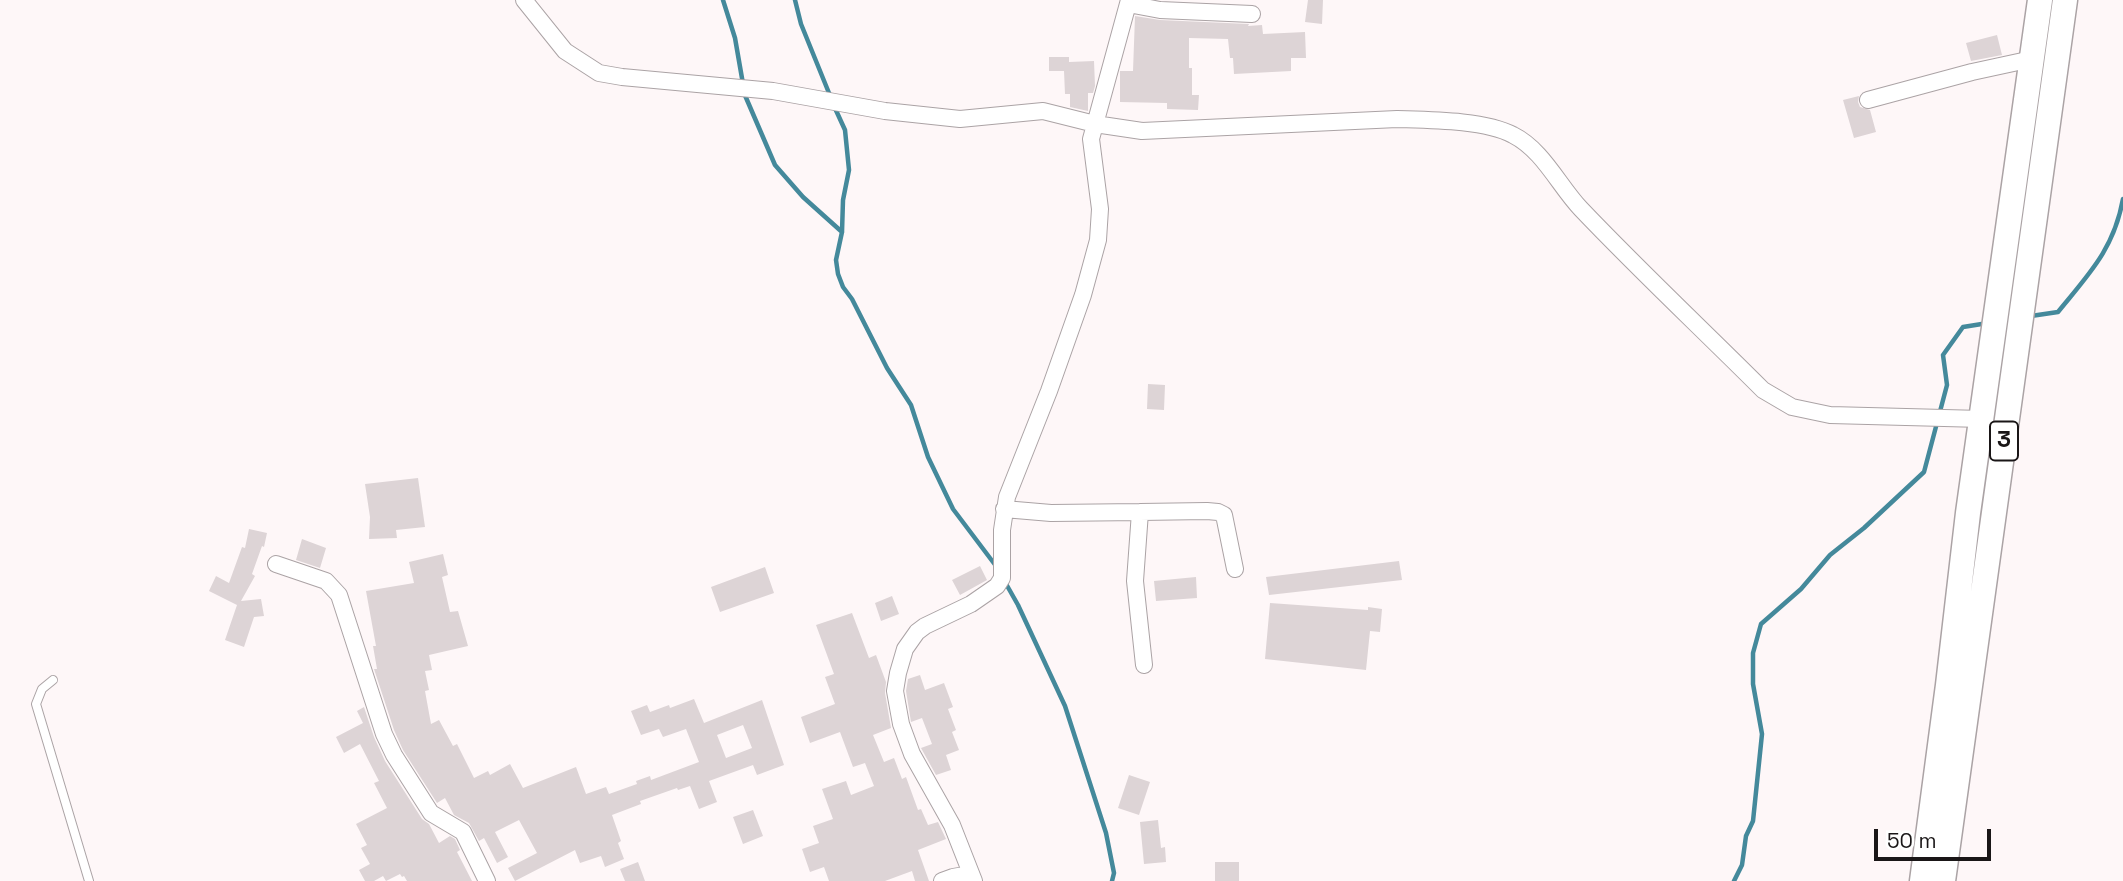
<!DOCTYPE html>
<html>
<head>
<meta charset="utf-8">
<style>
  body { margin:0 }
  #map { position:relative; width:2123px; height:881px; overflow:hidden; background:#fef7f8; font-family:"Space Grotesk",sans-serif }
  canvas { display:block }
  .scale { position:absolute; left:1874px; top:829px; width:117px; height:32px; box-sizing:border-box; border:4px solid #1a1617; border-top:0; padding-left:9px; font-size:21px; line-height:24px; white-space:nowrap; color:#1a1617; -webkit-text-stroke:5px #fff; paint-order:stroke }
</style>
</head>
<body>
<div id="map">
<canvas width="2123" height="881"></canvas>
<div class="scale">50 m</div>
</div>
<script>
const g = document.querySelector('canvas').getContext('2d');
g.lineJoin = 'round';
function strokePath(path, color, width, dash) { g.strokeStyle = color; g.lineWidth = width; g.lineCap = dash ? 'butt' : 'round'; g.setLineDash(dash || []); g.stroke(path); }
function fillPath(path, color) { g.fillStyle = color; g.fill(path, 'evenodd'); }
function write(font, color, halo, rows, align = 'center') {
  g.font = font + ' "Space Grotesk",sans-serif'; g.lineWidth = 5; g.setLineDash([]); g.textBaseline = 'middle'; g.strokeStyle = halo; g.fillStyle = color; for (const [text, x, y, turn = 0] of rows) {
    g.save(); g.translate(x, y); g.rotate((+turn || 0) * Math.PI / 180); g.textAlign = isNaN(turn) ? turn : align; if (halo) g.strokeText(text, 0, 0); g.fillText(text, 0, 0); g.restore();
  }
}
strokePath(new Path2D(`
  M723,0l12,38 8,46
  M795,0l6,24 30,74
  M744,93l31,72 28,32 39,35
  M834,106l11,24 4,40 -6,30 -1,32 -6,28 2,14 5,13 9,12 35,69 24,37 17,52 25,52 43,57
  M2031,316l27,-4c31,-38 56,-63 65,-113
  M1005,582l13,23 47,101 41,127 8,40 -2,8
  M1734,881l8,-16 4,-29 7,-15 9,-87 -9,-50v-31l8,-29 40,-35 29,-34 34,-27 60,-56 23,-87 -4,-30 20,-28 25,-4`), '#44899b', 4.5);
fillPath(new Path2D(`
  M1308,0h15l-1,24 -17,-2z
  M1135,16l25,4 89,4 -1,2 14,-1 1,9 42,-2 1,26h-15v13l-57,3 -1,-16h-3l-2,-19 -39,-1v30h3v27h7l-1,15 -31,-1v-6l-47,-1v-31h13z
  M1997,35l5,20 -31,6 -5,-18z
  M1049,57h20v5l25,-1 1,25 -2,7h-5v18l-18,-4v-13h-5l-1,-23h-15z
  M1859,96l-1,6 2,5 10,3 6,22 -22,6 -11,-38z
  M1148,384l17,1 -1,25 -17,-1z
  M418,478l7,49 -29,3 1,8 -28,1 1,-22 -5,-33z
  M249,529l18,4 -3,14 -2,-1 -10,28 3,2 -14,25 20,-2 3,17 -10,1 -10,30 -19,-7 12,-35 -28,-14 7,-15 13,7 13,-36 3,1z
  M302,539l24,9 -6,20 -24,-8z
  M443,554l5,21 -6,2 8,35 8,-1 10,35 -39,9 3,15 -7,1 4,19 -4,1 6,33 8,-4 14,26 4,-2 17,34 14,-7 2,4 20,-11 13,24 53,-21 10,27 20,-7 3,7 28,-10 -1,-3 14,-5 1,4 48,-18 -13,-33 -23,8 -4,-8 -18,6 -10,-24 16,-6 3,7 19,-7 1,3 24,-9 10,24 58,-23 22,65 -27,10 -4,-10 -44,16 8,21 -18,7 -9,-23 -12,4 -1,-2 -37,13 1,3 -29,11 9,26 -3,2 6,16 -19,8 -4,-11 -21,7 -5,-13 -60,31 -7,-13 29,-15 -18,-33 -24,12 13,25 -11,6 -13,-25 -5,3 -10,-18 -15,-8 -9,-17 -8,5 -34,-53 -9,-20 -20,-61h3l-4,-23h3l-10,-55 48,-8 -5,-21zM743,725l9,23 -26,10 -9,-23z
  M1399,561l3,19 -133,15 -3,-18z
  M980,566l7,14 -27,15 -8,-15z
  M765,567l9,26 -54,19 -9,-25z
  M1196,577l1,21 -41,3 -2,-20z
  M892,596l7,18 -18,7 -6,-18z
  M1270,603l98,7v-3l14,2 -2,23 -10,-1 -4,39 -101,-11z
  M852,613l17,45 7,-3 10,27 -1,11 6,35 -18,7 11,27 10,-4 8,21 4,-2 12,33 3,-1 7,16 10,-3 8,17 -28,11 11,31h-14l-3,-10 -27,10h-56l-5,-14 -14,5 -8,-23 17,-6 -6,-17 20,-7 -11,-30 24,-8 5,14 23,-9 -9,-23 -12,4 -13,-35 -30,11 -9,-26 34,-13 -10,-27 9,-3 -18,-49z
  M920,675l5,15 19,-7 9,24 -5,2 8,21 -4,2 7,18 -13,5 5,15 -15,5 -15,-27 11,-4 -10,-26 -11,4 -5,-31 2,-12z
  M364,707l10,30 11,24 37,58 7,5 10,19 11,-7 5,3 5,11 -3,2 15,29h-65l-3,-5 -2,1 -2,-3 -14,7 -3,-5 -9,5h-9l-6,-11 11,-6 -9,-16 6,-3 -11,-21 31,-16 -13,-25 5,-2 -19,-37 -16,9 -8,-16 27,-14 -6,-12z
  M1129,775l21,7 -11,33 -21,-7z
  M753,810l10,26 -20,8 -10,-27z
  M1158,820l3,28 4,-1 1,15 -22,2 -4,-42z
  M638,862l7,19h-20l-5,-12z
  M1215,862h24v19h-24z`), '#ddd4d6');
const lane = new Path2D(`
  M53,680l-11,9 -6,15 53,177`);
const street = new Path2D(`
  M524,0l41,51 34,22 23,4 151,14 112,20 75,8 83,-8 52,13 47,7 255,-12c32,1 88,1 116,16 30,15 46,51 68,74 59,62 122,121 182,181l29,17 38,8 152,4
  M1128,4l32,6 92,4
  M1868,100l104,-28 60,-13
  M1004,509l47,4 89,-1 -5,69 9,84
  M1140,512l67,-1 11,1 6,3 11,54
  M276,564l50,17 13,14 45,139 10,21 37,58 32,19 24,49
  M942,881l11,-4 17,-3
  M974,881l-22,-56 -40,-71 -11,-30 -6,-33 3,-18 7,-24 12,-17 8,-6 46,-22 26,-18 5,-8v-48l5,-33 42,-106 34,-96 15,-55 2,-31 -9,-70 38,-139`);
const primary = new Path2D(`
  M1922,881l26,-196 20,-172 72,-513
  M1943,881l122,-881`);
strokePath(lane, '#aba3a5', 10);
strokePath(street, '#aba3a5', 18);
strokePath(primary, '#aba3a5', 27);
strokePath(lane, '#fff', 8);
strokePath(street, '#fff', 16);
strokePath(primary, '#fff', 24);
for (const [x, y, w] of [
  [2004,441,28]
]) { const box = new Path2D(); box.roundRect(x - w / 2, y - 19.5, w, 39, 5); g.fillStyle = '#fff'; g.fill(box); strokePath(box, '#1a1617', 2); }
write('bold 23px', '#1a1617', null, [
  ["3",2004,441]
]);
</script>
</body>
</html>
